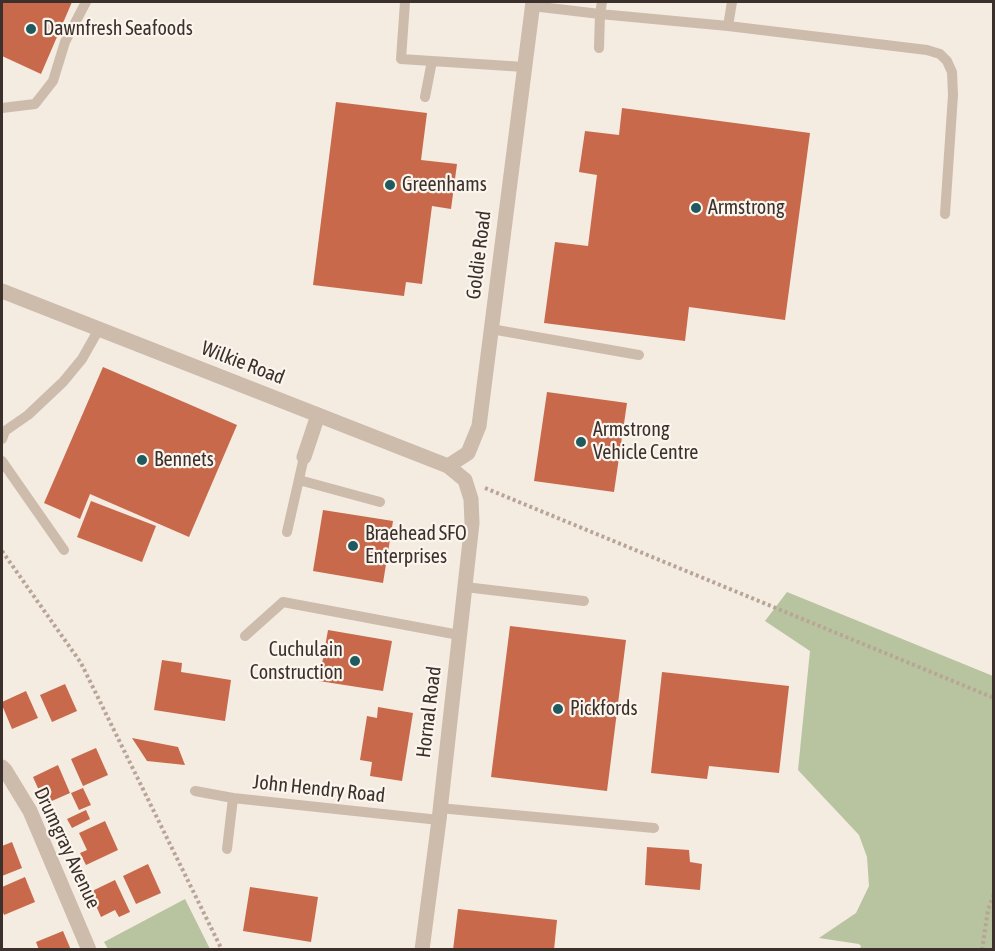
<!DOCTYPE html>
<html>
<head>
<meta charset="utf-8">
<style>
  body { margin:0 }
  #map { position:relative; width:995px; height:951px; overflow:hidden; background:#f4ebe1; font-family:"Asap Condensed",sans-serif }
  canvas { display:block }
  .frame { position:absolute; inset:0; border:3px solid #3b302b; pointer-events:none }
</style>
</head>
<body>
<div id="map">
<canvas width="995" height="951"></canvas>
<div class="frame"></div>
</div>
<script>
const g = document.querySelector('canvas').getContext('2d');
g.lineJoin = 'round';
function fillPath(path, color) { g.fillStyle = color; g.fill(path, 'evenodd'); }
function strokePath(path, color, width, dash) { g.strokeStyle = color; g.lineWidth = width; g.lineCap = dash ? 'butt' : 'round'; g.setLineDash(dash || []); g.stroke(path); }
function write(font, color, halo, rows, align = 'center') {
  g.font = font + ' "Asap Condensed",sans-serif'; g.lineWidth = 4.5; g.setLineDash([]); g.textBaseline = 'middle'; g.strokeStyle = halo; g.fillStyle = color; for (const [text, x, y, turn = 0] of rows) {
    g.save(); g.translate(x, y); g.rotate((+turn || 0) * Math.PI / 180); g.textAlign = isNaN(turn) ? turn : align; if (halo) g.strokeText(text, 0, 0); g.fillText(text, 0, 0); g.restore();
  }
}
fillPath(new Path2D(`
  M787,592l206,84v273h-133l1,-3 -2,-2 -40,-6 37,-25 13,-27 -2,-29 -8,-22 -61,-65 12,-119 -45,-30z
  M185,899l25,50h-102l-4,-7z`), '#b8c4a0');
fillPath(new Path2D(`
  M2,2h70l-31,72 -39,-18z
  M336,102l91,11 -6,47 36,4 -6,45 -19,-3 -10,78 -16,-2 -2,14 -91,-11z
  M622,108l188,25 -25,187 -96,-13 -4,34 -141,-18 11,-81 33,4 9,-71 -18,-3 6,-41 34,4z
  M103,367l134,58 -48,112 -99,-43 -10,25 -36,-16z
  M547,392l80,11 -13,89 -80,-11z
  M91,501l65,25 -14,36 -65,-25z
  M323,510l70,11 -10,62 -70,-12z
  M510,626l116,14 -19,151 -116,-14z
  M328,630l64,11 -9,50 -64,-10z
  M162,660l20,3 -1,9 50,8 -6,41 -71,-11z
  M662,672l127,14 -10,87 -70,-7 -2,13 -56,-6z
  M65,684l12,27 -25,11 -12,-27z
  M26,691l12,27 -26,11 -10,-24v-3z
  M378,707l35,6 -11,68 -32,-5 2,-14 -12,-2 7,-44 10,2z
  M132,738l46,9 7,18 -38,-4z
  M96,748l12,27 -25,11 -12,-27z
  M58,765l12,28 -25,11 -12,-27z
  M83,788l8,17 -12,5 -8,-17z
  M86,810l4,9 -18,9 -5,-9z
  M105,821l13,29 -32,15 -6,-12 7,-3 -8,-17z
  M12,842l10,26 -20,8v-30z
  M647,847l42,3 1,12 12,2 -2,26 -55,-5z
  M148,864l13,29 -25,11 -13,-28z
  M25,877l10,25 -31,13 -2,-5v-23z
  M115,880l15,32 -11,5 -4,-7 -14,7 -11,-25z
  M250,887l68,10 -7,45 -68,-11z
  M458,909l99,11 -3,30h-101z
  M63,931l8,19h-32l-3,-8z`), '#c8694b');
strokePath(new Path2D(`
  M485,488l509,210
  M2,551l79,112 141,287
  M982,950l6,-40 6,-16`), '#b9a596', 4, [3, 3]);
strokePath(new Path2D(`
  M405,2l-4,57 123,8
  M532,6l68,8 2,-12
  M728,26l199,24 13,4 7,7 5,11 1,23 -8,119
  M599,48l1,-34 128,12 4,-24
  M425,97l7,-36
  M2,108l33,-4 18,-23 12,-39 21,-40
  M491,329l148,26
  M2,439l3,-8 23,-16 35,-33 19,-23 17,-30
  M2,461l62,89
  M299,480l81,22
  M287,532l17,-75
  M465,587l119,14
  M245,636l38,-34 176,33
  M195,791l38,7 206,22
  M439,808l215,20
  M227,849l6,-51`), '#cdbbac', 10);
strokePath(new Path2D(`
  M304,457l14,-42
  M448,466l20,-13 11,-27 54,-424
  M2,767l3,3 25,41 59,139`), '#cdbbac', 15);
strokePath(new Path2D(`
  M2,291l446,175 17,14 6,19 1,24 -33,297 -17,130`), '#cdbbac', 15);
for (const [x, y, r, color] of [
  [31,29,6,"#1f5a5e"],
  [390,185,6,"#1f5a5e"],
  [696,208,6,"#1f5a5e"],
  [581,442,6,"#1f5a5e"],
  [142,460,6,"#1f5a5e"],
  [353,546,6,"#1f5a5e"],
  [355,661,6,"#1f5a5e"],
  [558,709,6,"#1f5a5e"]
]) { const dot = new Path2D(); dot.arc(x, y, r, 0, 2 * Math.PI); g.fillStyle = color; g.fill(dot); strokePath(dot, '#fbf5ee', 2); }
write('20px', '#3b302b', '#fbf5ee', [
  ["Dawnfresh Seafoods",43,29],
  ["Greenhams",402,185],
  ["Armstrong",708,208],
  ["Armstrong",593,430],
  ["Vehicle Centre",593,453],
  ["Bennets",154,460],
  ["Braehead SFO",365,534],
  ["Enterprises",365,557],
  ["Cuchulain",343,650,"right"],
  ["Construction",343,673,"right"],
  ["Pickfords",570,709]
], 'left');
write('20px', '#3b302b', '#fbf5ee', [
  ["Goldie Road",479,255,-83],
  ["Wilkie Road",243,363,21],
  ["Hornal Road",429,712,-83],
  ["John Hendry Road",319,789,6],
  ["Drumgray Avenue",67,848,65]
]);
</script>
</body>
</html>
